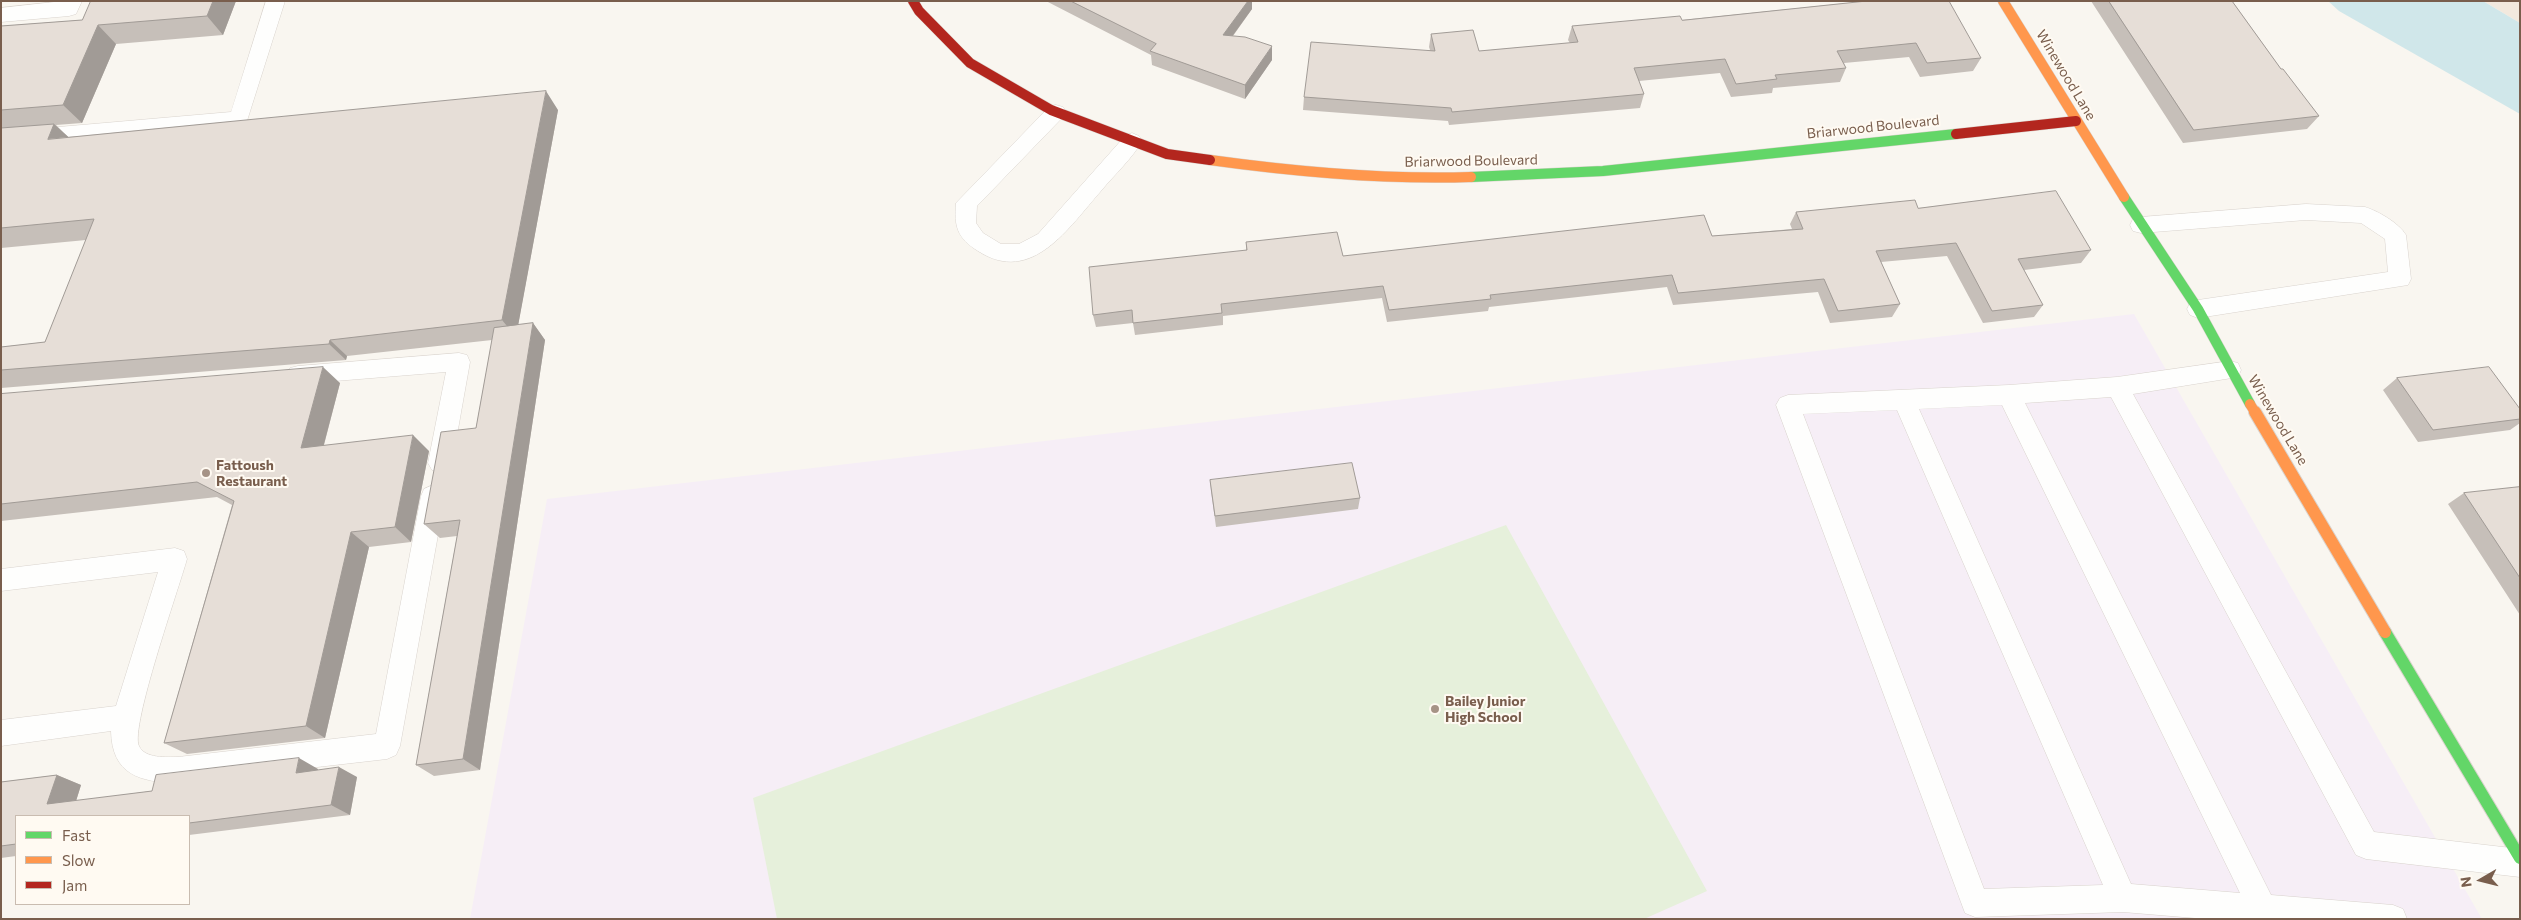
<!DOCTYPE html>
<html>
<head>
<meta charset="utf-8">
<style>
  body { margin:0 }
  #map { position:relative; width:2521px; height:920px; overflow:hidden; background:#f9f6f0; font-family:Commissioner,sans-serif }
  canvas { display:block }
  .frame { position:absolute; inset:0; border:2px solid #795e4d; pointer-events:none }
  .legend { position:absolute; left:15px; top:815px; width:175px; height:90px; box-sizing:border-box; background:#fffaf2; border:1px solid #c9bcb0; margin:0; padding:6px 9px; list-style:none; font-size:15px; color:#795e4d }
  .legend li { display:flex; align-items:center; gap:10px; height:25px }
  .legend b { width:25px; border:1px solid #c9bcb0 }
  .north { position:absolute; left:2456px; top:855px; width:50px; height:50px; -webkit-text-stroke:4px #fffaf2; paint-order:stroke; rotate:262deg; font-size:14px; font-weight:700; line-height:20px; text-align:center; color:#795e4d }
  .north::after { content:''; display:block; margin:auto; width:18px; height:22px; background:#795e4d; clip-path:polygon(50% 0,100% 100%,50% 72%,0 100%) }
</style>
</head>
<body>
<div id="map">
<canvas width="2521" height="920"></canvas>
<div class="frame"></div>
<ul class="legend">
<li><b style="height:6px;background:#63d668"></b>Fast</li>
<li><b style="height:6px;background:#ff974d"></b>Slow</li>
<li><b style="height:6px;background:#b3261e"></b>Jam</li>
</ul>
<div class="north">N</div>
</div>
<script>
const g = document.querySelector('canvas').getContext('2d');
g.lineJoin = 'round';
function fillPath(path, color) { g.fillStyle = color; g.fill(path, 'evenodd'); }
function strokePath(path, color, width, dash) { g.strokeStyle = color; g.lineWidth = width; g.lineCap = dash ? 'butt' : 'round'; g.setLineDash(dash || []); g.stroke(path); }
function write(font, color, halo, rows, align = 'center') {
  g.font = font + ' Commissioner,sans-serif'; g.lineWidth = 4; g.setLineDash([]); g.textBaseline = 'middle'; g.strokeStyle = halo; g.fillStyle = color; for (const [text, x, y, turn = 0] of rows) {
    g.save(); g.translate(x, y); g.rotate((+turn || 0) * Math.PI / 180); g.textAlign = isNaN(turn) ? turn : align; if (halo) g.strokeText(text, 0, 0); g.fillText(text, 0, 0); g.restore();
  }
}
fillPath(new Path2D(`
  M2483,1h37v22z`), '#f2e9de');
fillPath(new Path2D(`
  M2134,314l348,605h-2012l77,-420z`), '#f6eef6');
fillPath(new Path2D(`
  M1506,525l201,366 -63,28h-867l-24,-121z`), '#e6f0db');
fillPath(new Path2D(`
  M2328,1h155l37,22v91l-181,-103z`), '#d0e7ea');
const lane = new Path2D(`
  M63,1h19l-6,13 -7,2 -68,6v-14z
  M266,1h19l-39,123 -245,23v-15l230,-20z
  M1056,105l7,2 3,5 -3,5 -86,89 -1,17 7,10 18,11h18l19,-10 87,-98 7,-3 7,3 3,5c-10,18 -28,34 -41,50 -32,36 -69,95 -123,60 -21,-13 -24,-25 -22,-48l93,-96z
  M2306,204l59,3c13,4 34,16 41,28l5,44 -3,6 -210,33 -8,-3 -3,-6 3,-6 8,-3 190,-28 -3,-33 -24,-16 -55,-3 -165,13 -8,-2 -3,-6 3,-6 8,-2z
  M459,353l8,2 3,7 -18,101 -4,7 -8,3 -8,-3 -4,-7 18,-91 -148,12 -8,-2 -3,-7 3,-7 8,-2z
  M2230,361l8,2 3,7 -3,7 -105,17 241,438 146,17v28l-154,-18 -10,-4 -245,-458 -86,6 246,492 122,10 10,4 4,10h-200l-84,-7 -148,5 -10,-4 -189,-508 4,-7 8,-3 221,-10 108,-8zM2002,405l238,488 -109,-9 -212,-475zM1897,410l206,475 -119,4 -181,-475z
  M433,485l9,4 3,7 -45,250 -4,9 -9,4 -209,24c-38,-1 -66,-8 -67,-52l-110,15v-26l115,-14 42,-134 -157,19v-22l174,-21 9,3 3,8c-8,29 -57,168 -48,187 6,13 28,11 39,11l198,-23 45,-238 3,-7z`);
const fastFar1 = new Path2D(`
  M1471,177l132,-6 353,-37
  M2124,197l74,112 52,95`);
const fast = new Path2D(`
  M2385,632l135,226`);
const slowFar1 = new Path2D(`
  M2003,1l121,196
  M1210,160c87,12 173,20 261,17
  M2250,404l6,10`);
const slow = new Path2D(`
  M2255,412l130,220`);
const jam = new Path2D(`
  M913,1l6,10 51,52 81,47 116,44 43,6
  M1956,134l120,-13`);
strokePath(lane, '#d9d3cd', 1);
strokePath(fastFar1, '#dad3cd', 11);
strokePath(fast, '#dad3cd', 14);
strokePath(slowFar1, '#dad3cd', 11);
strokePath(slow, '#dad3cd', 14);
strokePath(jam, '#dad3cd', 11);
fillPath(lane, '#fefefd');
strokePath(fastFar1, '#63d668', 10);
strokePath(fast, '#63d668', 12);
strokePath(slowFar1, '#ff974d', 10);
strokePath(slow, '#ff974d', 12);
strokePath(jam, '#b3261e', 10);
fillPath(new Path2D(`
  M236,1l-13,34 -107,9 -34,79 -26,2 12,12 490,-27 -40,215 15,-2 12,17 -65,430 -46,6 -18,-11 41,-229 -17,2 -16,-14 52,-96 16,-88 -145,16 -1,4 -345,28v-41l44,-5 41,-102 -85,8v-222l81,-6z
  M1046,1h206v8l-19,27 39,24 -27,39 -93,-34 -1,-10z
  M1867,1l114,57 -8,13 -53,6 -11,-20 -65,6 2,5 -6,14 -67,6 -1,5 -41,4 -11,-24 -81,8 5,13 -4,14 -191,17 -1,-4 -145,-11 1,-13 126,-47 -1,-3 2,-13 48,17 91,-8 -2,-3 4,-14 110,-6z
  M2091,1h141l49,68 38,47 -12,13 -124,14z
  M1918,208l173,42 -10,13 -57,7 19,35 -9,12 -51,6 -36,-67 -66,6 19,42 -8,13 -62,6 -12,-31 -145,13 -6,-18 -178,20 -1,4 -101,11 -5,-24 -159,18v9l-88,10 -2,-12 -37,4 -3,-12 153,-65v-8l97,14 369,-20 80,-7 -2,-5 6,-12z
  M2397,378l123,31v14l-10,7 -92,12 -35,-52z
  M340,383l-16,62 105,6 -18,91 -42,5 -44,191 -138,16 -23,-11 68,-238 -15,-8 -216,24v-127z
  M1210,480l150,18 -2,11 -142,18 -5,-36z
  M2520,487v128l-72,-111 16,-11z
  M318,769v1l39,7 -7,38 -161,20v-19h-173v40l-15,2v-76l56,-7 24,10 -5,16z`), '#c6bfb9');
fillPath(new Path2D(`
  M213,1h23l-13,34 -16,-19z
  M1248,1h4v8l-29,40v-14z
  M98,25l18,19 -34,79 -19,-18z
  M1272,46v14l-27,39v-14z
  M546,91l12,19 -42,227 -14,-17z
  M54,124l20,18 -26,-3z
  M533,323l12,17 -65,430 -17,-11z
  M330,340l17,16 -1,4 -17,-16z
  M323,367l17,16 -21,80 -18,-15z
  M413,435l16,16 -18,91 -16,-15z
  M351,532l18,15 -44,191 -19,-12z
  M299,758l19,11 -3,14 -19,-10z
  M339,767l18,10 -7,38 -19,-10z
  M57,775l24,10 -9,29 -25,-10z`), '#a19b96');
const building = new Path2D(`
  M91,1h122l-6,15 -109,9 -35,80 -62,5v-84l81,-6z
  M1071,1h177l-25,34 22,2 27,9 -27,39 -95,-34 6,-7z
  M1867,1h82l32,57 -54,5 -11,-20 -79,8 9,17 -71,7 2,4 -41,5 -11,-25 -91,9 10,26 -192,18 -1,-4 -147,-11 7,-55 124,9 -4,-17 42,-4 6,21 99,-9 -6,-16 108,-10 2,4z
  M2109,1h123l49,68h2l36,47 -125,14z
  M546,91l-44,229 -172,20 -1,4 -328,26v-23l44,-5 49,-123 -93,9v-100l53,-4 -6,15z
  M2056,191l35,59 -73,9 25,46 -51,6 -36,-68 -80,8 24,53 -62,7 -14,-32 -146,14 -6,-18 -182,20 1,4 -102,11 -6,-24 -162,18 1,9 -89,10 -1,-13 -39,5 -4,-48 158,-17 -1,-8 91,-10 6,24 361,-41 8,21 91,-7 -7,-17 119,-12 3,8z
  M533,323l-70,436 -47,6 44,-245 -36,4 17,-92 35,-4 18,-100z
  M323,367l-22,81 112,-13 -18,92 -44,5 -45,194 -142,17 70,-242 -37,-19 -196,22v-110z
  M2489,367l31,42v10l-87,11 -36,-52z
  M1352,463l8,35 -145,18 -5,-36z
  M2520,487v91l-56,-85z
  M299,758l-3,15 43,-6 -8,38 -142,18v-7h-173v28l-15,2v-64l56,-7 -10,29 105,-13 4,-16z`);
fillPath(building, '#e6ded7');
strokePath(building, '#a19b96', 1);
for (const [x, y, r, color] of [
  [206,473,5,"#a69386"],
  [1435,709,5,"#a69386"]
]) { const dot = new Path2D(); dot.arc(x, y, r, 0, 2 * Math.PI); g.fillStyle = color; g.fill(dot); strokePath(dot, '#fffaf2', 2); }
write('14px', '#795e4d', '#fffaf2', [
  ["Winewood Lane",2066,75,59],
  ["Briarwood Boulevard",1873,127,-6],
  ["Briarwood Boulevard",1471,161,-1],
  ["Winewood Lane",2278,420,59]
]);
write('bold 14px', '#795e4d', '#fffaf2', [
  ["Fattoush",216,465],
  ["Restaurant",216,481],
  ["Bailey Junior",1445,701],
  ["High School",1445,717]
], 'left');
</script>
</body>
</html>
